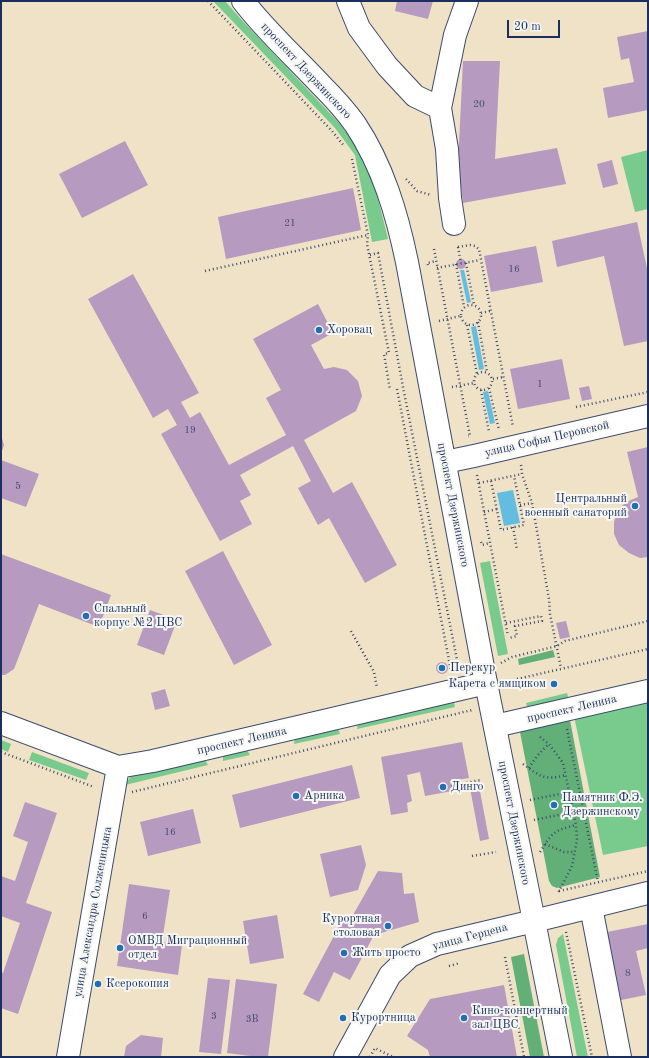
<!DOCTYPE html>
<html>
<head>
<meta charset="utf-8">
<style>
  body { margin:0 }
  #map { position:relative; width:649px; height:1058px; overflow:hidden; background:#efe2c7; font-family:"Old Standard TT",serif }
  canvas { display:block }
  .frame { position:absolute; inset:0; border:2px solid #1b2f5e; pointer-events:none }
  .scale { position:absolute; left:507px; top:20px; width:53px; height:18px; box-sizing:border-box; border:2px solid #1b2f5e; border-top:0; padding-left:5px; font-size:12px; line-height:14px; white-space:nowrap; color:#1b2f5e; -webkit-text-stroke:3px #f6f6f2; paint-order:stroke }
</style>
</head>
<body>
<div id="map">
<canvas width="649" height="1058"></canvas>
<div class="frame"></div>
<div class="scale">20 m</div>
</div>
<script>
const g = document.querySelector('canvas').getContext('2d');
g.lineJoin = 'round';
function fillPath(path, color) { g.fillStyle = color; g.fill(path, 'evenodd'); }
function strokePath(path, color, width, dash) { g.strokeStyle = color; g.lineWidth = width; g.lineCap = dash ? 'butt' : 'round'; g.setLineDash(dash || []); g.stroke(path); }
function write(font, color, halo, rows, align = 'center') {
  g.font = font + ' "Old Standard TT",serif'; g.lineWidth = 4; g.setLineDash([]); g.textBaseline = 'middle'; g.strokeStyle = halo; g.fillStyle = color; for (const [text, x, y, turn = 0] of rows) {
    g.save(); g.translate(x, y); g.rotate((+turn || 0) * Math.PI / 180); g.textAlign = isNaN(turn) ? turn : align; if (halo) g.strokeText(text, 0, 0); g.fillText(text, 0, 0); g.restore();
  }
}
fillPath(new Path2D(`
  M213,1h12l15,17 100,106 21,28 13,30 14,57 -16,3 -17,-87 -20,-27z
  M648,150v59l-13,3 -14,-55z
  M490,561l18,93 -10,2 -18,-93z
  M567,693l3,11 -41,10 -3,-11z
  M453,698l2,9 -98,22 1,-6z
  M648,698v148l-45,9 -29,-139z
  M338,728l2,6 -46,10 1,-7z
  M1,740l10,4 -3,8 -7,-3z
  M247,750l3,5 -27,6v-6z
  M32,752l57,21 -3,7 -57,-20z
  M204,758l4,7 -83,20 6,-9z
  M563,934l25,123h-11l-21,-112 2,-7z`), '#79cb8d');
fillPath(new Path2D(`
  M553,650l2,7 -36,8 -1,-6z
  M569,715l31,162 -43,11 -5,-2 -3,-5 -30,-154z
  M524,954l20,103h-14l-19,-100z`), '#62af78');
fillPath(new Path2D(`
  M460,270h4l7,32 -4,1z
  M476,326l8,43 -5,1 -8,-43z
  M488,391l7,32 -5,1 -7,-32z
  M513,490l7,33 -16,3 -7,-33z`), '#62bde0');
fillPath(new Path2D(`
  M397,1h36l-5,18 -33,-8z
  M648,31v79l-40,8 -5,-30 31,-6 -5,-24 -8,2 -4,-23z
  M463,61h37l-5,98 62,-11 9,36 -103,19 -5,-38z
  M125,141l23,44 -66,33 -23,-44z
  M612,160l6,24 -15,4 -6,-24z
  M353,188l8,42 -135,29 -8,-42z
  M637,222l11,51v68l-24,5 -20,-90 -47,11 -5,-26z
  M536,246l7,36 -52,10 -7,-36z
  M456 264a5 5 0 1 1 10 0a5 5 0 1 1-10 0Z
  M133,274l66,119 -18,9 9,16 10,-6 29,53 57,-30 -20,-37 15,-8 -28,-51 65,-35 15,29 -22,12 13,24 10,-2 13,3 11,11 4,15 -6,15 -52,29 29,53 19,-11 45,83 -32,18 -36,-65 -11,7 -20,-37 13,-7 -18,-35 -53,29 11,20 -11,6 12,23 -32,17 -59,-107 16,-9 -9,-16 -15,9 -65,-119z
  M562,359l8,40 -52,10 -8,-40z
  M589,386l3,13 -10,2 -3,-13z
  M1,435l3,10 -3,9z
  M648,447v110l-8,1 -11,-5 -10,-8 -5,-11v-12l4,-12 8,-8 12,-5 -11,-45z
  M1,460l38,14 -13,33 -25,-9z
  M223,551l49,94 -38,20 -49,-94z
  M1,554l110,41 -12,32 -60,-23 -25,65 -9,6h-4z
  M150,610l27,10 -13,35 -27,-10z
  M566,621l4,16 -10,2 -4,-16z
  M436 668a6 6 0 1 1 12 0a6 6 0 1 1-12 0Z
  M165,689l5,17 -15,4 -4,-17z
  M462,742l7,36 -19,3 2,10 -27,5 -5,-24 -13,3 5,26 -5,2 1,9 -17,3 -10,-58z
  M352,765l8,33 -120,30 -8,-33z
  M479,786l10,53 -9,2 -10,-53z
  M25,802l32,11 -31,90 26,9 -34,102 -17,-6v-36l2,1 17,-50 -19,-7v-40l14,5 13,-39 -15,-6z
  M193,809l8,34 -53,13 -8,-34z
  M361,845l5,20 -8,25 -28,7 -10,-43z
  M378,871l24,2 2,21 10,-1 5,29 -45,13 -24,45 -16,-8 -15,30 -16,-8 40,-75 6,3z
  M129,884l41,6 -8,52 20,3 -4,30 -61,-9z
  M277,915l7,43 -34,6 -7,-43z
  M648,924v24l-12,3 10,44 -25,5 -14,-68z
  M208,978l22,2 -9,74 -22,-2z
  M236,979l41,5 -9,73h-10l-31,-4z
  M504,985l13,72h-87l-2,-7 -21,-14 23,-37z
  M141,1035l22,3 -2,19h-37l2,-11z`), '#b69abf');
const minor = new Path2D(`
  M348,1l11,27 28,38 28,30 25,12
  M454,224l-4,-26 -3,-49 -7,-41 15,-73 12,-34
  M445,462l29,-6 174,-40
  M1,723l117,44 35,-6 333,-78
  M495,726l153,-35
  M591,907l29,150
  M68,1057l50,-290
  M561,1057l-27,-136 114,-28`);
const major = new Path2D(`
  M243,1c23,30 52,56 78,84 12,12 24,25 34,39 28,42 42,90 52,138l79,421 48,238 -97,23 -27,12 -20,19 -45,82`);
strokePath(minor, '#3b4a6e', 24);
strokePath(major, '#3b4a6e', 24);
strokePath(new Path2D(`
  M208,1l124,130 12,15
  M352,159l16,76 -1,9 22,109 -5,1 6,36
  M406,179l11,12 14,4
  M458,247l12,-2 5,1 4,3 34,178
  M458,247l3,16
  M434,249l36,187h-2
  M370,255l8,-2 25,134 56,283
  M466,263l8,42
  M456,264l8,43
  M428,265l-1,-2 9,-2
  M437,268l43,-8
  M205,271l163,-36
  M461 315a10 10 0 1 1 20 0a10 10 0 1 1-20 0Z
  M481,313l9,-2
  M439,321l21,-5
  M478,322l9,50
  M467,325l10,49
  M474 381a9 9 0 1 1 18 0a9 9 0 1 1-18 0Z
  M493,379l10,-2
  M452,387l22,-4
  M489,388l10,42
  M397,389l54,282
  M481,390l8,42
  M576,407l72,-15
  M521,465l1,9 10,29 17,96 1,15 11,54
  M477,475l31,161
  M491,481l10,49 23,-5 -10,-49
  M479,483l43,-9
  M520,505l12,-2
  M484,512l13,-3
  M513,527l4,23
  M481,542l1,3 8,-2
  M506,623l35,-7 1,5 -27,5 2,10 -8,2
  M351,631l23,41 3,16
  M501,663l11,-6 45,-11 8,-5 83,-20
  M517,679l131,-30
  M567,729l31,153
  M540,737l9,7 14,19 13,62 1,15 -5,26 -13,25 89,-20
  M1,752l93,35
  M523,764c17,12 21,17 43,11
  M529,768c6,-10 12,-17 20,-24
  M451,786l30,-6
  M132,792l340,-82
  M530,800l39,-8
  M571,801l10,-3
  M534,820l39,-8
  M545,844l19,8h11
  M540,852c12,-19 14,-22 36,-27
  M472,856l24,-4
  M566,932l26,125
  M505,957l19,100
  M449,966l11,-3
  M370,1057l5,-9 18,9`), '#3b4a6e', 2.5, [1, 3]);
strokePath(minor, '#fff', 22);
strokePath(major, '#fff', 22);
for (const [x, y, r, color] of [
  [319,330,4,"#1f6fb2"],
  [635,506,4,"#1f6fb2"],
  [86,616,4,"#1f6fb2"],
  [442,668,4,"#1f6fb2"],
  [554,684,4,"#1f6fb2"],
  [443,787,4,"#1f6fb2"],
  [296,796,4,"#1f6fb2"],
  [554,805,4,"#1f6fb2"],
  [388,926,4,"#1f6fb2"],
  [120,948,4,"#1f6fb2"],
  [344,953,4,"#1f6fb2"],
  [98,984,4,"#1f6fb2"],
  [343,1018,4,"#1f6fb2"],
  [464,1018,4,"#1f6fb2"]
]) { const dot = new Path2D(); dot.arc(x, y, r, 0, 2 * Math.PI); g.fillStyle = color; g.fill(dot); strokePath(dot, '#f6f6f2', 1.5); }
write('10px', '#424a76', null, [
  ["20",479,104],
  ["21",290,223],
  ["16",514,269],
  ["1",540,384],
  ["19",190,430],
  ["5",18,486],
  ["16",170,832],
  ["6",145,916],
  ["8",628,973],
  ["3",214,1016],
  ["3В",252,1019]
]);
write('12px', '#1b2f5e', '#f6f6f2', [
  ["проспект Дзержинского",306,71,47],
  ["улица Софьи Перовской",547,439,-13],
  ["проспект Дзержинского",453,505,79],
  ["проспект Ленина",572,709,-13],
  ["проспект Ленина",242,741,-13],
  ["проспект Дзержинского",514,823,79],
  ["улица Александра Солженицына",93,912,-80],
  ["улица Герцена",470,937,-15]
]);
write('12px', '#1b2f5e', '#f6f6f2', [
  ["Хоровац",327,330],
  ["Центральный",627,499,"right"],
  ["военный санаторий",627,513,"right"],
  ["Спальный",94,609],
  ["корпус №2 ЦВС",94,623],
  ["Перекур",450,668],
  ["Карета с ямщиком",546,684,"right"],
  ["Динго",451,787],
  ["Арника",304,796],
  ["Памятник Ф.Э.",562,798],
  ["Дзержинскому",562,812],
  ["Курортная",380,919,"right"],
  ["столовая",380,933,"right"],
  ["ОМВД Миграционный",128,941],
  ["отдел",128,955],
  ["Жить просто",352,953],
  ["Ксерокопия",106,984],
  ["Кино-концертный",472,1011],
  ["зал ЦВС",472,1025],
  ["Курортница",351,1018]
], 'left');
</script>
</body>
</html>
